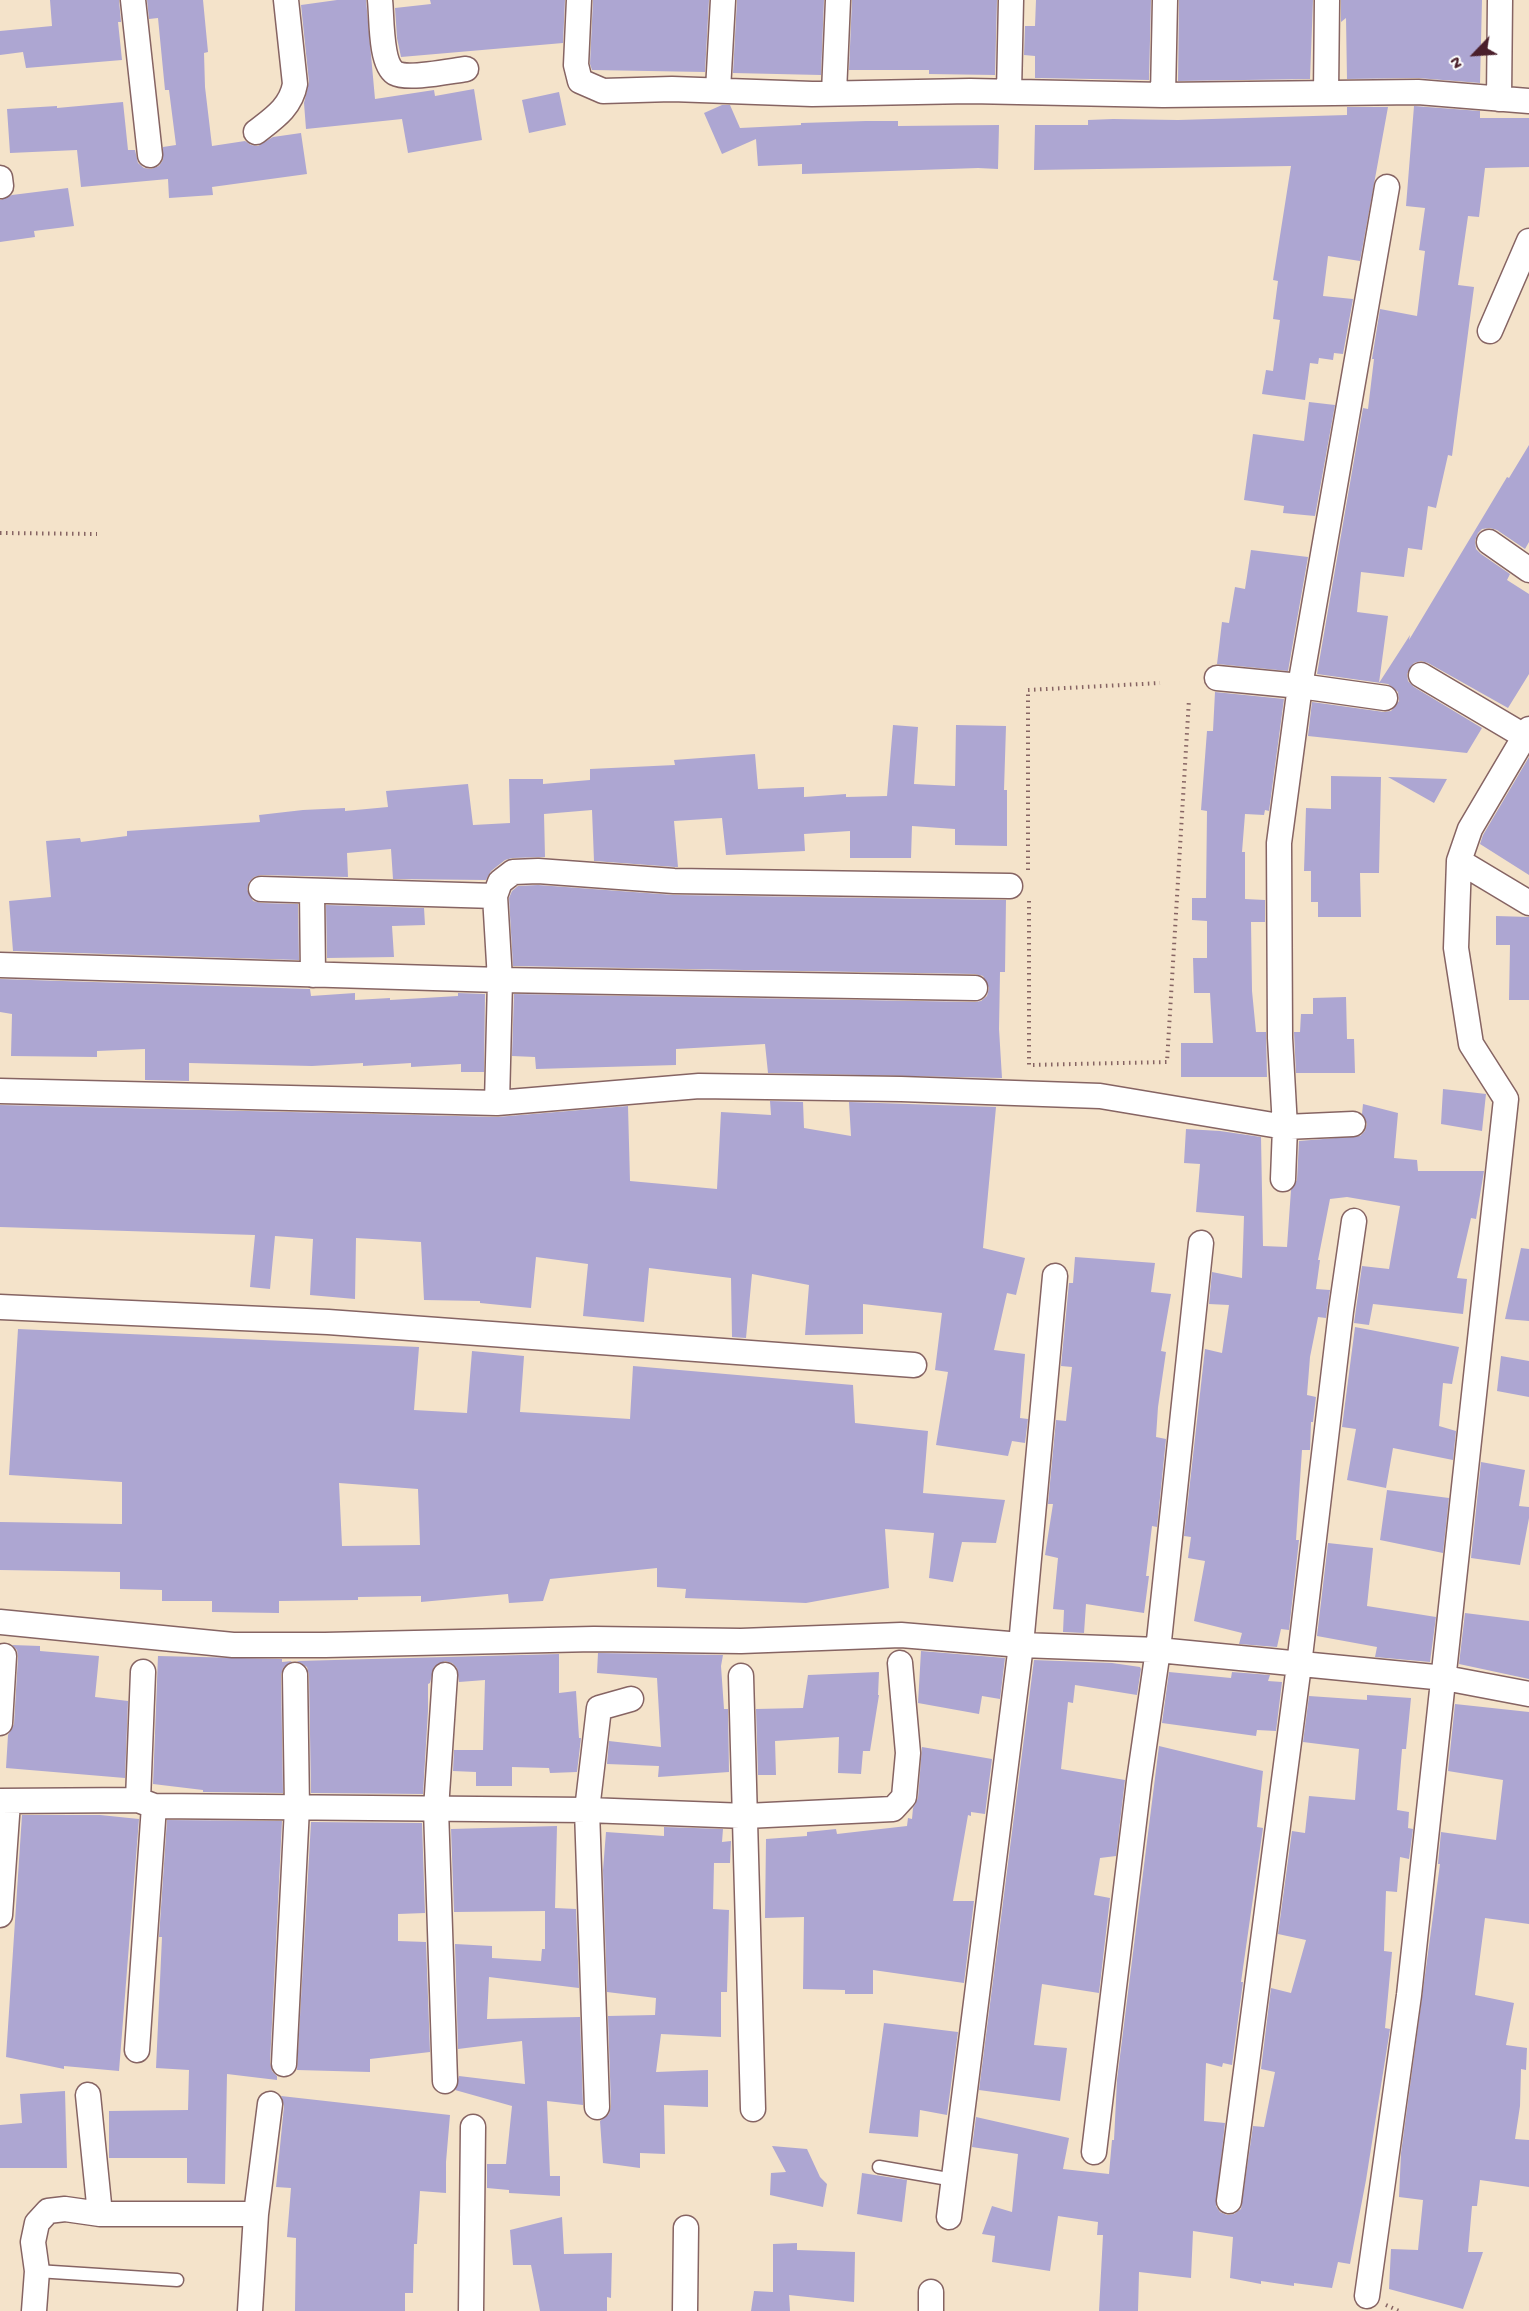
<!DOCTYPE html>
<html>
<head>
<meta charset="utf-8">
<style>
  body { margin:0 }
  #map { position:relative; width:1529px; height:2311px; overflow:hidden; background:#f4e3ca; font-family:"Gochi Hand",sans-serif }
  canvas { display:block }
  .north { position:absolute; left:1445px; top:24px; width:60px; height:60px; -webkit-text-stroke:4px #fff; paint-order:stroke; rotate:245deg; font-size:16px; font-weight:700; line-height:24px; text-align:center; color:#4a1f2b }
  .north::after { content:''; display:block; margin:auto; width:21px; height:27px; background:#4a1f2b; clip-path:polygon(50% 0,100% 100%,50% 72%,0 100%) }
</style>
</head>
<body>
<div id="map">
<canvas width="1529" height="2311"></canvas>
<div class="north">N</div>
</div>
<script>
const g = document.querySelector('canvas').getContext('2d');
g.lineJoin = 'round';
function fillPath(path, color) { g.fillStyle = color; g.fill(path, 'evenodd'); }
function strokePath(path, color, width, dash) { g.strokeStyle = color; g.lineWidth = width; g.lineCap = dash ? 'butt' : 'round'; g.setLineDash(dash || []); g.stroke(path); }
fillPath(new Path2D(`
  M50,0h69l2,22h-3l4,38 -96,8 -3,-16 -23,3v-24l52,-5z
  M147,0h56l5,52 -4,1 1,34 7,59 33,-5 6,4 7,1 15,-9 28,-4 6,41 -95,13 1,8 -44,3 -1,-19 -87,8 -4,-37 -67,3 -3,-44 50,-3v2l66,-6 5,48h7l3,13 6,5 7,1 8,-3 4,-6v-13l13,-2 -7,-55h-4l-7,-72 -9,1z
  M337,0h29l9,99 59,-9 1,6 39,-7 8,51 -74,13 -6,-34 -96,10 -2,-26 5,-21 -8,-77z
  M430,0h135l-2,43 -162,14 -4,-19 -2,-30 36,-4z
  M593,0h116l-4,72 -113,-2 -2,-6z
  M737,0h87l-3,75 -88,-2z
  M852,0h145l-2,75 -66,-1v-4h-80z
  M1036,0h115l-2,80 -114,-2v-22l-11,-1 1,-29h10z
  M1179,0h134l-3,79 -132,2z
  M1341,0h141l-2,83 -62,-5 -71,1 -1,-61 -5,4z
  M559,92l7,33 -37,8 -7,-33z
  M722,105h8l10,23 61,-3v-2l65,-2h32v5l101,-1 -1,44 -20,-1 -176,6v-10l-44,2 -2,-27 -34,15 -18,-41z
  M1414,106l66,5v7h49v49l-44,1 -6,49 -11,-1 -10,69 16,2 -22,169 -4,-1 -12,53 -8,-2 -6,44 -14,-2 -4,29 -43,-5 -4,40 31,4 -9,67 31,-48 -1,5 98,-163 2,1 20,-33v97l-4,7 -28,-19 -7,-2 -8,1 -4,4 -3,8 1,8 5,5 29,20 -3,6 22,14v80l-21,34 -80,-45 -7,-2 -7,2 -7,11 1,7 6,6 68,41 -15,25 -159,-17 4,-34 72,10 7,-1 8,-10 -1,-9 -10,-8 -71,-10 46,-266 5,1 6,-50h-2l8,-50 37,7 8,-65 -6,-1 6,-42 -19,-2z
  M1347,107h41l-28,154 -32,-5 -5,40 30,3 -10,55 -9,-1 -1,7 -14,-2 -1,6 -8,-1 -5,37 -43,-6 4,-24 7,1 7,-51 -7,-1 5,-38 -5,-1 18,-114 -257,4 1,-45h53v-5l25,-1 65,1 169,-5z
  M68,188l6,38 -40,5 1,6 -35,5v-42l12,-5z
  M1309,402l26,3 -20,111 -32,-3 1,-7 -40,-6 9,-66 51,7z
  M1251,550l57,7 -20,114 -71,-7 5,-42 7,1 6,-36 10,2z
  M1215,692l69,7 -15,112 -4,-1 -1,5 -19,-1 -3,38h3v47l20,1v22h-14l1,69 4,41h10l1,45h-86v-34h32l-3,-50h-16l-1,-35h14v-37l-15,-1v-22h14l1,-87 -6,-1 6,-79h6z
  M893,725l25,2 -4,57 41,2 1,-61 50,1 -2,64h3v56l-52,-1v-16l-43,-3 -1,32h-61v-27l-46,3 1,17 -79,4 -4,-37 -48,3 4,46h-3l-81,-6 -2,-51 -48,4 1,43 -33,1 -7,2 -14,11 -5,9 -93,-1 -2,-30 -44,4 1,24 -87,-2 -7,2 -5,5 -2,7 6,12 8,2 37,1 1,56 -286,-9 -4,-50 42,-4 -5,-56 34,-3 1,4 46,-6v-5l133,-9 -1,-7 44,-5 42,-2v3l43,-4 -2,-16 82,-7 5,41 37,-2 -1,-44h34v5l47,-4v-11l85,-4 -1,-5 81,-6 3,35 46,-2v10l42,-3v3l41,-1z
  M1529,757v118l-49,-31 3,-9z
  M1331,776l50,1 -2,96h-19l1,44h-43v-15h-7v-31h-7l2,-63 25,1z
  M1388,777l59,2 -13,24z
  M538,885l136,10 332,5 -1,72h-5l-1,57 3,49 -234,-5 -3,-29 -89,5v16l-140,4 -1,-12 -23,-1 2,-62 461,8 6,-1 6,-5 2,-8 -6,-12 -8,-2 -462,-8 -4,-68 3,-7 6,-5z
  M326,905l98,3 1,17 -33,1 2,31 -67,1z
  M1496,916l33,1v83h-20l1,-55h-14z
  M0,979l310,10 1,7 44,-3v7l35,-2v2l68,-4v-3l27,1 -1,78h-23v-8l-50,3v-4l-48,3v-3l-51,3 -123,-3v18l-44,-1v-31l-48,2v6l-86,-1 1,-42 -12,-2z
  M1346,997l1,42h7l1,34h-59l-2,-41h6l1,-18h12v-16z
  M1443,1089l43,5 -4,37 -41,-7z
  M770,1101l33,1 1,26 47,8 -2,-34 147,5 -13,141 42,10 -9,37 -9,-2 -13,57 31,4 -5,64 8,1 -3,24 -13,-2 -4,15 -72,-11 12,-73 -13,-2 7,-57 -79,-9v30l-58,1 4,-50 -57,-11 -6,64 -14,-1 -1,-59 -82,-10 -5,54 -61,-6 5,-52 -52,-7 -5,51 -51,-5v-2l-56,-1 -3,-58 -65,-4 -1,61 -45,-4 3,-56 -38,-3 -5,53 -20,-2 5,-52 -255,-8v-122l497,12 131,-11 2,75 87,8 4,-77 50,3z
  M1363,1104l35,9 -4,45 23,2 1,11h66l-8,48 -5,-1 -14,60 10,1 -4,35 -90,-10 -4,21 -15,-2 8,-57 27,3 11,-63 -53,-9 -17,2 -12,61h2l-4,29 14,1 -4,28 -8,-1 -8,40 -3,38 9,2 -3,25h-2l-1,28h-8l-6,90h3l-10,90 -8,-1 -4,18 -38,-3 3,-11 -48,-12 11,-60 -17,-3 3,-21 -7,-1 21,-187 17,4 7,-48 -20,-1 3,-32 30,6 2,-62 -48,-4 4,-48 -16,-1 2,-34 34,2 41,6 2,109 24,1 4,-57 6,-10 2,-39 61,-5 5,-5 2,-7 -5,-10z
  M1521,1248l8,1v72l-24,-2z
  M1075,1257l80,6 -4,29 20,2 -10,57 5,1 -8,55 -2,30 10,2 -9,88 -5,-1 -6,50h3l-5,37 -58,-9 -2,29 -21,-1 1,-22 -11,-1 5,-51 -13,-3 8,-51h-5l8,-84 10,1 6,-54 -11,-1 8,-83h4z
  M1355,1327l104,20 -7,37 -9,-1 -4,43 17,5 -3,29 -60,-12 -7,40 -39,-8 9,-51 -14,-2z
  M18,1329l401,18 -5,63 53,3 5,-62 52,5 -4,56 110,7 3,-53 220,19 2,38 73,8 -5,62 82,7 -9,43 -34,-1 -9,40 -24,-4 5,-45 -49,-4 4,59 -83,15 -121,-5 1,-9 -29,-2v-19l-107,11 -7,22 -34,2 -1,-9 -87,8v-6l-63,1v3l-79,1v12l-67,-1v-11h-50v-11l-42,-1v-17l-120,-2v-48l122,2v-42l-113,-7zM339,1483l79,6 2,56 -78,1z
  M1501,1356l28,5v36l-32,-6z
  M1481,1462l44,8 -6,36 10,1v11l-9,47 -49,-7z
  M1387,1490l62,8 -6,55 -63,-13z
  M1328,1543l45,5 -6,58 69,11 -6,45 -55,-5 2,-10 -60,-11z
  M1465,1613l64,8v58l-70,-15z
  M12,1645l28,1v5l59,5 -4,41 33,4 -3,77 -119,-10 2,-33 6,-11 4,-67 -1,-7z
  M921,1651l84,7 -5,41 -18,-3 -3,18 -61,-11z
  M598,1653l125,2 -2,11 3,43h4l1,63 -71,5 1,-11 -52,-2 2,-23 52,6 -4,-69 -60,-5z
  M559,1654v39l17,-2 3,47h2l-4,34 -27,1 -1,-5 -37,-1v19h-36v-14l-23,-1 1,-21h29l2,-70 -26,2 -2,-14 -5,-5 -7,-2 -11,6 -4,16 -2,1v27l-5,83 -112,-1 -2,-118 -2,-8 -10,-6z
  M158,1656l124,3v3l10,-1 -9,7 -2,7 2,118 -80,-1v-2l-50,-6z
  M1034,1660l78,3 28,4 1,2 -4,26 -62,-10 -2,18 -5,-1 -7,67 64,11 -9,76 -16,2 -6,37 16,3 -11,95 -57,-9 -8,61 33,3 -7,53 -81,-11z
  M879,1672l-1,23h1l-9,56h-7l-2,23 -23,-1 1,-36 -64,4 1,34h-18l-2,-66 47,-1 5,-33z
  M1169,1672l62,6 1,-6 38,3 -2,6 14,1 -6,49 -19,-1 -1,6 -94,-13z
  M1367,1695l44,3 -5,51h-4l-5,61 12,2 -1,16 5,1 -4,30 -9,-2 -3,35 -11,-1 -2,60 8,1 -7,76 5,1 -24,151 -16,84 -12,-2 -6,26 -38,-5v3l-33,-5v3l-31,-6 3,-41 -40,-6 -2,47 -52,-6 -1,39h-39l4,-76h-6l1,-13 -40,-6 -8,55 -58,-9 3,-26 -13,-2 10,-28 20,6 6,-58 -46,-7 4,-30 93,21 -6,31 46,5 3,-34h2l3,-60 42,-334 104,25 -6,56 6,1 -22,154h2l-11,83 -9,-2 -1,4 -16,-4 -2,58 21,2 -9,83 4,6 7,3 7,-1 7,-5 12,-83 11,1 11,-55 -14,-3 10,-81 20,5 15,-53 -28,-6 14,-103 13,2 4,-37 46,4 4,-51 -56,-7 6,-46 58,4z
  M1455,1704l74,8v212l-44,-6 -10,77 39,8 -8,42 21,3 -1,22 -5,-1 -1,37 -5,33 14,1v47l-49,-7 -3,26h-5l-4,46h15l-20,57 -74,-20 2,-40 27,1 5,-50 -24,-3 2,-44 39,-289h-2l3,-32 55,8 7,-60 -55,-9z
  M922,1747l70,12 -7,55 -14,-2v4l-3,-1 -15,86h21l-10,82 -91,-13v24h-28v-4l-42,-1 1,-72 -39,1 1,-79 41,-3v-4l29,-3 1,5 70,-8 1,-8 4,1 1,-11 5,-10z
  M22,1815h78l39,4 -20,252 -55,-5v3l-58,-12z
  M167,1820l115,1 -12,242 2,8 5,5v4l-50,-6 -2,110 -38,-1v-25h-78v-47l79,-1 1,-40 -33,-2 6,-131h-3z
  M311,1822l111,1 3,90 -27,1v27l28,1 4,110 -60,7v13l-73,-2z
  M557,1826l-2,82 21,1 3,79 -90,-11 -2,42 93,-2 3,88 -36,-4 3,75h10v20l-51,-3v-3l-22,-2v-24h19l6,-58 -57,-16 4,-14 66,8 -3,-43 -64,8 -3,-105 37,2v12l49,3 1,-12h3v-38l-91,1 -3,-83z
  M664,1827l59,2 -1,13 9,-1 -1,22h-16l-1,46 16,1 -2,82h-6v45l-60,-3 -5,38 52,-2v37l-44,-2 1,49 -25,-1v15l-37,-5 -3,-42 9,-7 2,-7 -3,-91 47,-1 1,-17 -49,-6 -4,-122 3,-38 58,4z
  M884,2023l74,9 -11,83 -27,-5 -2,27 -49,-4z
  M65,2091l2,77h-67v-43l22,-2 -2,-29z
  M281,2096l169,19 -4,47v31l-26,-2 -3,53h-3l-1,49h-8v18h-110l1,-73 -9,-1 4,-49 -15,-1 8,-81z
  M772,2146l35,3 13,28 7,7 -4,23 -53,-12 1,-22 15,-1z
  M862,2173l45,7 -5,42 -45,-8z
  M562,2217l2,37 48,-1 -1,45 -4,-1v14h-67l-9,-46h-18l-3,-35z
  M797,2243v7l58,2 -1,50 -65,-7 1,16h-39l3,-20 19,1v-48z`), '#ada6d2');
const lane = new Path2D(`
  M879,2167l75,13
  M37,2271l140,9`);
const street = new Path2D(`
  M133,0l17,155
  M380,0c2,17 0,63 15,73 13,7 55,-2 71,-4
  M579,0l-3,65 4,16 23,10 69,-2 140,5 158,-3 193,4 255,-3 111,9
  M718,90l5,-90
  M1009,92l2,-92
  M834,93l4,-93
  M1326,93l1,-93
  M1163,95l2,-95
  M1499,99l1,-99
  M256,132c18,-14 35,-25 39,-48l-9,-84
  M0,178l1,8
  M1490,331l39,-90
  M1489,542l40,28
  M1421,675l108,64
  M1217,678l83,8 85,12
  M1459,861l70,42
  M261,889l234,7
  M312,891l1,84
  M0,965l500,15 475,8
  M0,1091l497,12 202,-17 202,3 199,7 185,31 68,-3
  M497,1103l3,-123 -5,-84 5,-14 13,-10 25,-1 136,10 336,5
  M1283,1179l2,-52 -5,-89 -1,-195 21,-157 87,-499
  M0,1307l328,15 586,43
  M0,1622l233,23h92l269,-6 147,2 160,-6 120,10 137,5 287,28 84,16
  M445,1675l-9,134 9,272
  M741,1676l12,433
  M0,1723l4,-67
  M138,1800l5,-128
  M0,1801l138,-1 16,6 433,4 159,6 147,-7 11,-12 4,-44 -8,-90
  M0,1915l8,-113
  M137,2050l17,-244
  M284,2064l13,-256 -2,-133
  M88,2095l12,119
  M597,2107l-10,-297 12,-102 32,-9
  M1094,2152l45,-371 19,-131 43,-407
  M1229,2201l70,-536 42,-354 13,-90
  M949,2217l72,-572 34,-369
  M1367,2296l42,-301 97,-896 -35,-55 -15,-96 3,-87 11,-32 59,-100
  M34,2311l3,-40 -4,-29 4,-19 11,-12 17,-2 35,5h156
  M250,2311l6,-97 14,-110
  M471,2311l2,-184
  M685,2311l1,-83
  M931,2311v-19`);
strokePath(lane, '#866463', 15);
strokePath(street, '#866463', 27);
strokePath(new Path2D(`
  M0,533l97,1
  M1028,870v-180l132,-7
  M1029,901v164l138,-3 22,-363
  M1386,2305l13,6`), '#866463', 4, [1.5, 4.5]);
strokePath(lane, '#fff', 12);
strokePath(street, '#fff', 24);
</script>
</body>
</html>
